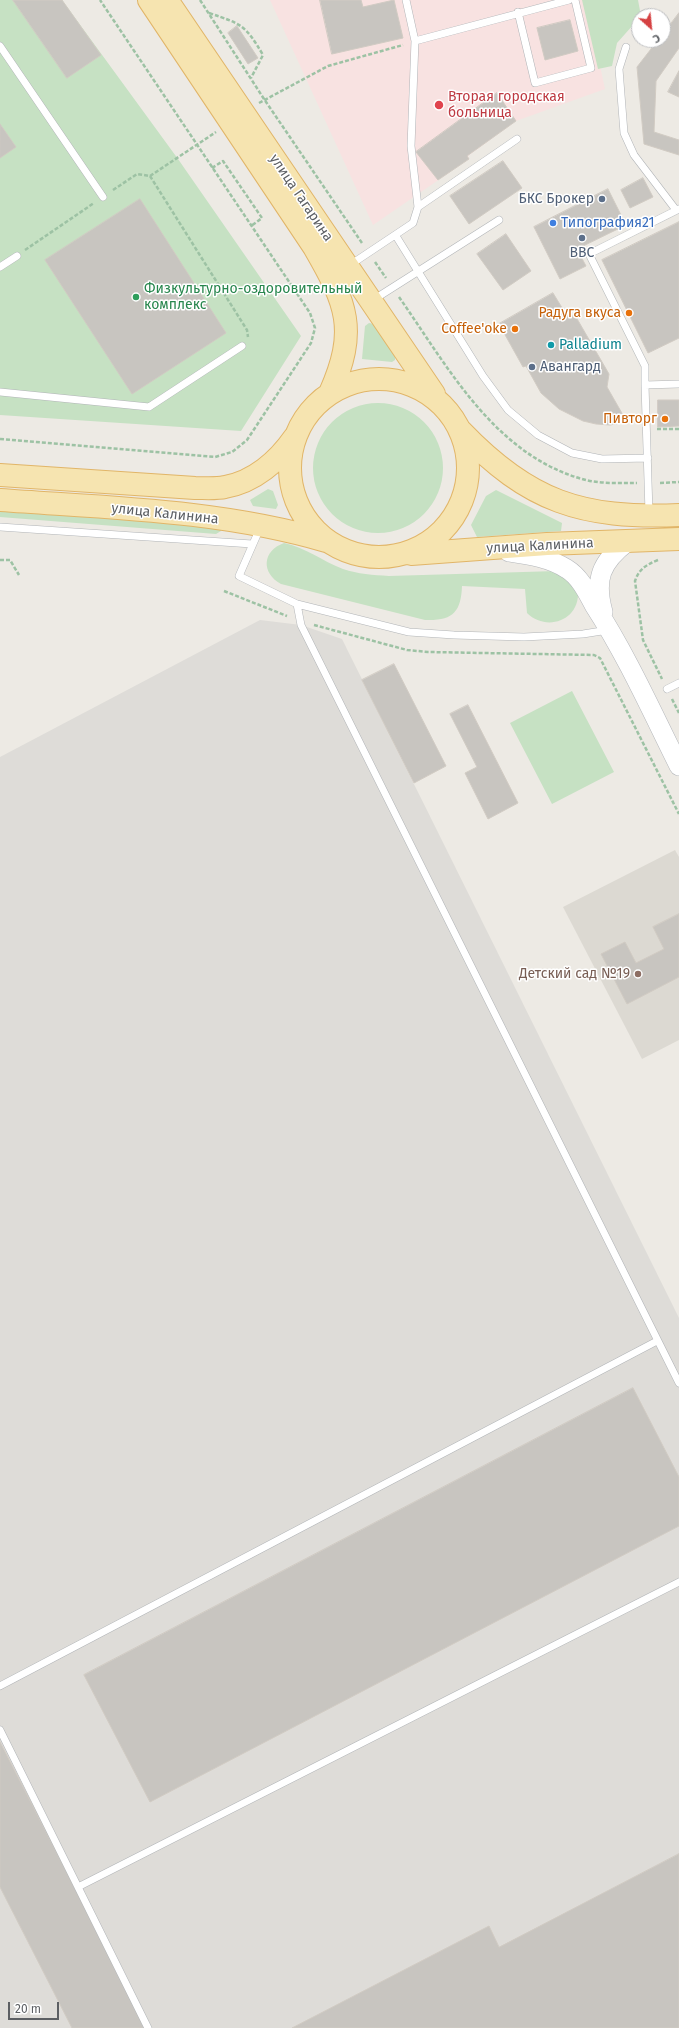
<!DOCTYPE html>
<html>
<head>
<meta charset="utf-8">
<style>
  body { margin:0 }
  #map { position:relative; width:679px; height:2028px; overflow:hidden; background:#edeae4; font-family:"Fira Sans",sans-serif }
  canvas { display:block }
  .north { position:absolute; left:631px; top:8px; width:40px; height:40px; box-sizing:border-box; background:#fff; border:1px solid #bebfc1; border-radius:50%; rotate:153deg; font-size:11px; font-weight:700; line-height:16px; text-align:center; color:#5c5f63 }
  .north::after { content:''; display:block; margin:auto; width:14px; height:18px; background:#d54142; clip-path:polygon(50% 0,100% 100%,50% 72%,0 100%) }
  .scale { position:absolute; left:8px; top:2002px; width:51px; height:18px; box-sizing:border-box; border:2px solid #5c5f63; border-top:0; padding-left:5px; font-size:12px; line-height:14px; white-space:nowrap; color:#5c5f63; -webkit-text-stroke:3px #fff; paint-order:stroke }
</style>
</head>
<body>
<div id="map">
<canvas width="679" height="2028"></canvas>
<div class="north">С</div>
<div class="scale">20 m</div>
</div>
<script>
const g = document.querySelector('canvas').getContext('2d');
g.lineJoin = 'round';
function fillPath(path, color) { g.fillStyle = color; g.fill(path, 'evenodd'); }
function strokePath(path, color, width, dash) { g.strokeStyle = color; g.lineWidth = width; g.lineCap = dash ? 'butt' : 'round'; g.setLineDash(dash || []); g.stroke(path); }
function write(font, color, halo, rows, align = 'center') {
  g.font = font + ' "Fira Sans",sans-serif'; g.lineWidth = 3; g.setLineDash([]); g.textBaseline = 'middle'; g.strokeStyle = halo; g.fillStyle = color; for (const [text, x, y, turn = 0] of rows) {
    g.save(); g.translate(x, y); g.rotate((+turn || 0) * Math.PI / 180); g.textAlign = isNaN(turn) ? turn : align; if (halo) g.strokeText(text, 0, 0); g.fillText(text, 0, 0); g.restore();
  }
}
fillPath(new Path2D(`
  M260,620l41,5 41,14 337,679v710h-679v-1271z`), '#dedcd8');
fillPath(new Path2D(`
  M675,850l4,7v183l-37,19 -79,-152z`), '#dcd9d2');
fillPath(new Path2D(`
  M270,0h316l19,89 -89,32 -48,35 1,3 -96,66z`), '#f8e2e1');
fillPath(new Path2D(`
  M0,0h62l116,159 123,177 -60,95 -241,-16z
  M582,0h56l3,16 -24,27 -5,23 -14,3z
  M369,323l5,1 21,32v4l-3,2 -30,-3 3,-33z
  M313 468a65 65 0 1 1 130 0a65 65 0 1 1-130 0Z
  M268,489l5,2 5,14 -2,4 -23,-3 -3,-6z
  M496,490l66,33 -1,8 -84,6 -6,-12 15,-29z
  M0,507l221,20v4l-5,3 -216,-17z
  M284,543c21,4 38,18 59,26 15,5 30,6 46,7l168,-5 21,20c2,30 -32,41 -51,22l-2,-24 -63,-3c-1,26 -9,35 -37,34l-144,-36c-20,-11 -19,-33 3,-41z
  M572,691l42,81 -62,32 -42,-81z`), '#c6e1c3');
const building = new Path2D(`
  M13,0h49l39,55 -34,23z
  M320,0h41l2,7 31,-7 9,38 -71,16z
  M679,13v35l-23,33 -2,51 25,8v15l-35,-11 -7,-77 21,-27h5v-6z
  M570,20l8,31 -33,9 -8,-32z
  M237,26l21,32 -10,6 -20,-31z
  M679,71v26l-11,-5z
  M497,93l19,28 -49,35 2,3 -31,21 -22,-28z
  M0,124l16,23 -16,11z
  M503,161l19,27 -53,36 -19,-28z
  M643,178l10,19 -23,11 -9,-18z
  M608,189l18,36 -49,24 9,17 -26,13 -26,-52z
  M140,199l86,134 -94,61 -87,-134z
  M679,222v116l-31,15 -46,-93z
  M506,234l25,37 -28,19 -26,-36z
  M553,293l11,18 12,6 33,57 -2,13 20,35 -17,3 -14,-1 -13,-3 -24,-12 -18,-16 -15,-27 -3,1 -24,-43z
  M658,400h21v26l-21,1z
  M394,664l52,102 -32,17 -52,-103z
  M468,705l50,98 -30,16 -23,-46 12,-6 -27,-53z
  M679,914v63l-52,27 -26,-50 24,-12 11,21 28,-14 -11,-22z
  M633,1388l46,89v49l-529,276 -66,-127z
  M0,1742l146,285 -2,1h-72l-72,-141z
  M679,1854v174h-387l197,-102 10,21z`);
fillPath(building, '#c8c5c0');
strokePath(building, '#d1cbc3', 1);
const lane = new Path2D(`
  M518,12l17,71 56,-15 -16,-68
  M415,41l154,-41
  M0,46l103,151
  M626,47l-7,22 5,64 10,22 42,55
  M418,207l99,-68
  M396,236l87,140 25,34 30,25 34,18 30,6 46,-1
  M350,265l63,-42 5,-16 -7,-61 4,-105 -9,-41
  M0,267l17,-11
  M373,300l126,-80
  M645,385v-19l-56,-112 90,-45
  M0,392l149,15 93,-61
  M649,513l-4,-128 34,-1
  M0,527l252,17
  M260,528l-21,48 58,28 112,28 45,3 70,2 59,-3 25,-4
  M297,604l4,21 378,758
  M667,689l12,-6
  M0,1686l657,-345
  M0,1730l148,298
  M78,1887l601,-305`);
const secondary = new Path2D(`
  M509,552c20,3 41,6 58,17 13,8 20,23 27,36 33,51 58,107 85,161
  M603,612c-9,-33 -2,-50 24,-70`);
const primary = new Path2D(`
  M149,0l165,247c33,57 44,83 16,146
  M167,0l267,394
  M290 468a89 89 0 1 1 178 0a89 89 0 1 1-178 0Z
  M461,431c68,71 121,88 218,84
  M0,475l195,13c10,0 21,1 30,-1 29,-5 53,-26 69,-49
  M0,500c109,8 220,10 326,41
  M411,554l136,-10 132,-5`);
strokePath(lane, '#b1b4b7', 8);
strokePath(secondary, '#b3b6ba', 20);
strokePath(primary, '#e1b568', 24);
strokePath(new Path2D(`
  M200,0l64,99 98,144
  M209,13c32,11 36,11 54,42l-12,23
  M259,103l69,-37 75,-21
  M212,168l11,-7 39,57 -11,8
  M150,176l66,-44
  M113,190l24,-16 13,2 97,154 1,7
  M25,250l69,-47
  M375,262l11,16
  M399,297c49,70 95,157 183,182 17,5 37,4 55,4
  M657,429h22
  M0,439l215,18 17,-5 15,-12 64,-97 4,-15 -5,-15 -210,-313
  M660,483l19,-1
  M0,560h10l9,15
  M658,560c-12,5 -19,9 -23,21l8,59 19,39
  M224,591l63,25
  M314,625l93,25 21,2 166,3 6,3 79,156
  M672,699l7,14`), '#9dc2a4', 2.5, [4, 2]);
strokePath(lane, '#fff', 7);
strokePath(secondary, '#fff', 19);
strokePath(primary, '#f6e4b0', 22);
for (const [x, y, r, color] of [
  [439,105,5,"#e0444e"],
  [602,199,4,"#5c6f8a"],
  [553,223,4,"#3f7fe0"],
  [582,238,4,"#5c6f8a"],
  [136,297,4,"#2e9e5b"],
  [629,313,4,"#e8710a"],
  [515,329,4,"#e8710a"],
  [551,345,4,"#0f9aa8"],
  [532,367,4,"#5c6f8a"],
  [665,419,4,"#e8710a"],
  [638,974,4,"#8d6e63"]
]) { const dot = new Path2D(); dot.arc(x, y, r, 0, 2 * Math.PI); g.fillStyle = color; g.fill(dot); strokePath(dot, '#fff', 1.5); }
write('14px', '#be3a42', '#fff', [
  ["Вторая городская",448,97],
  ["больница",448,113]
], 'left');
write('14px', '#5c5f63', '#fff', [
  ["улица Гагарина",301,198,56],
  ["улица Калинина",165,514,6],
  ["улица Калинина",540,546,-3]
]);
write('14px', '#4e5e75', '#fff', [
  ["БКС Брокер",594,199],
  ["ВВС",582,253,"center"],
  ["Авангард",540,367,"left"]
], 'right');
write('14px', '#366cbe', '#fff', [
  ["Типография21",561,223]
], 'left');
write('14px', '#27864d', '#fff', [
  ["Физкультурно-оздоровительный",144,289],
  ["комплекс",144,305]
], 'left');
write('14px', '#c56008', '#fff', [
  ["Радуга вкуса",621,313],
  ["Coffee'oke",507,329],
  ["Пивторг",657,419]
], 'right');
write('14px', '#0d838f', '#fff', [
  ["Palladium",559,345]
], 'left');
write('14px', '#785e54', '#fff', [
  ["Детский сад №19",630,974]
], 'right');
</script>
</body>
</html>
